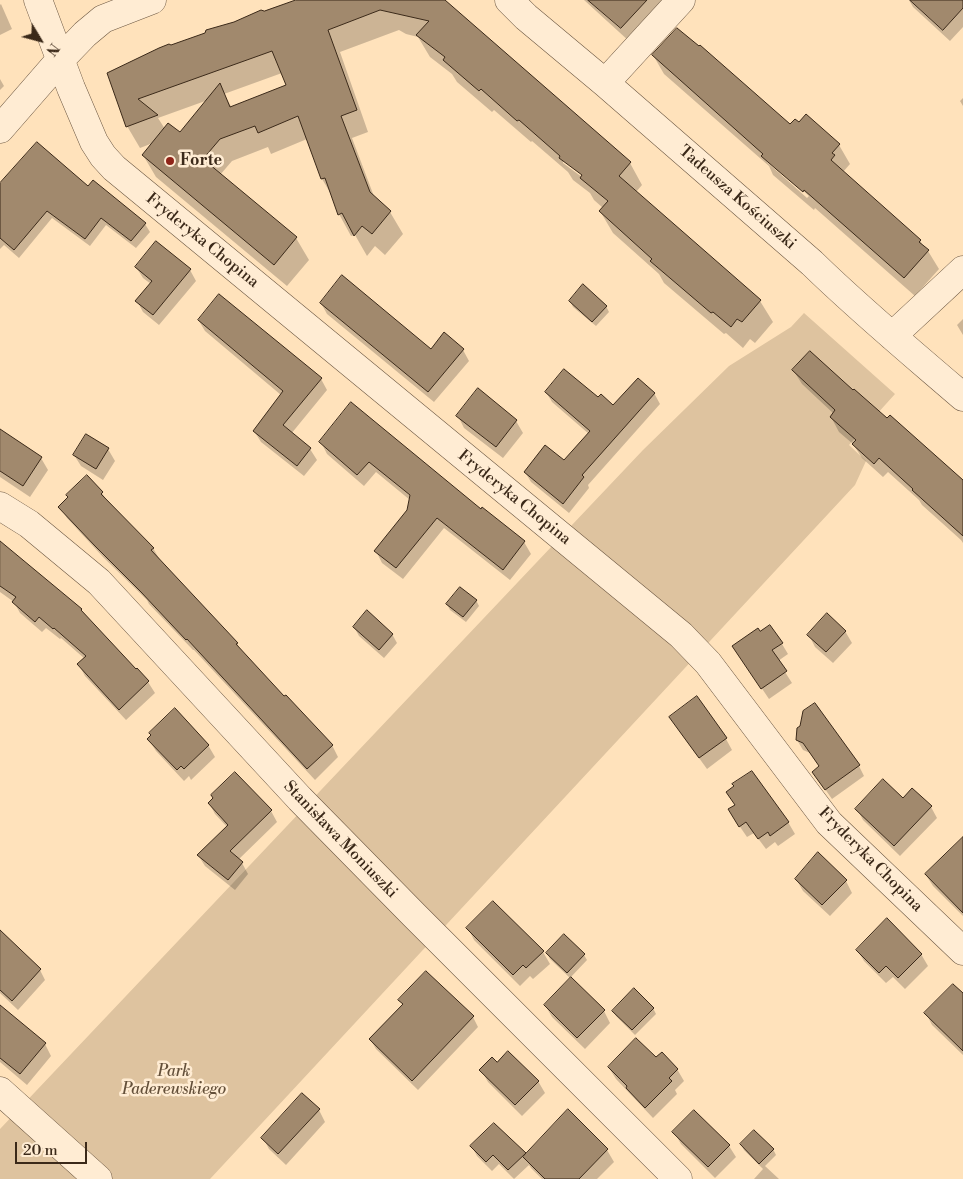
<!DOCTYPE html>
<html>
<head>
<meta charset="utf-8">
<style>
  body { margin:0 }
  #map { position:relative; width:963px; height:1179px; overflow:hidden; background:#ffe2bb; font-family:"Libre Bodoni",serif }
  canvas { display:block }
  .north { position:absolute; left:15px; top:15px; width:50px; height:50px; -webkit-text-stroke:4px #ffecd3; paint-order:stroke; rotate:127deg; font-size:14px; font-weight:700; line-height:20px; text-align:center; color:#3b2919 }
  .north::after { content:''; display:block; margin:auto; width:18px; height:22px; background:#3b2919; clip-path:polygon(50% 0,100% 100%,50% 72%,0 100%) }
  .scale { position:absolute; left:15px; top:1142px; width:72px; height:22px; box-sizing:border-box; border:2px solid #3b2919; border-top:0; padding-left:6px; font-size:15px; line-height:18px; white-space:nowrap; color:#3b2919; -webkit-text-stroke:4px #ffecd3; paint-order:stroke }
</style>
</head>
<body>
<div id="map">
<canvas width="963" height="1179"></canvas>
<div class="north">N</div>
<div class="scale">20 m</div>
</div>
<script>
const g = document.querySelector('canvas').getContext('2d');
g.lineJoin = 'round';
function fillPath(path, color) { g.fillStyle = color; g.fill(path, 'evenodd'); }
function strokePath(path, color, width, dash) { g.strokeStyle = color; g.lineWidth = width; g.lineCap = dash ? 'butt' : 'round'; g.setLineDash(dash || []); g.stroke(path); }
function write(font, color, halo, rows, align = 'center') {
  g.font = font + ' "Libre Bodoni",serif'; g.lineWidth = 5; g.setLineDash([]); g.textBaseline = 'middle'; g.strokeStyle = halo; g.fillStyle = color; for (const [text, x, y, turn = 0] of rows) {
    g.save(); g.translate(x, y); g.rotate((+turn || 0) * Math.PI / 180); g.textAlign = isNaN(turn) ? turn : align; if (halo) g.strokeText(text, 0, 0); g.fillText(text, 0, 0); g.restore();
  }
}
fillPath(new Path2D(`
  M804,313l91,81 -46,51 17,16 -11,24 -645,694h-210v-50l643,-679 86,-84 62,-39z`), '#dec39f');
fillPath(new Path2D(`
  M299,0h146l3,4 182,159 12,22 -6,7 124,109 13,21 -18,21 -5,-4 -7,9 -17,-15 -2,1 -60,-51 -5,-9 -46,-41 -13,-22 3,-3 -9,-8 -4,-7 -17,-13 -5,-8 -36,-31 -1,1 -37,-32 -2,2 -35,-30 -5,-8 -22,-17 -12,-20 -12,-3 -7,-4 -59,22 28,80 -16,6 23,61 15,13 13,22 -18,21 -10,-9 -8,10 -12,-21 -4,1 -12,-22 -5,-15 -12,-20 -15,-40 -36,15 -3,-7 -36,14 -12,14 76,63 13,22 -22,26 -131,-109 -13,-22 10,-12 -13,5 -13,-22 -19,-52 63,-27zM282,73l5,13 -55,22 -8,-14zM208,100l-28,34 -15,-5 -7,-11zM563,159l24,19 -1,2 -23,-17z
  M584,0h82l-36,42z
  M909,0h54v27l-13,14 -37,-34z
  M1,4l11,25 -12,6v-30z
  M653,55l137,71 9,-2 7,-8 33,29 11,19 -7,8 77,68 4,8 4,3 11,18 -24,27 -100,-88 -1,2 -41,-35 -4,-9 -105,-92zM767,159l42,37 -2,2 -40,-36z
  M0,79l4,7 -4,4z
  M963,98v8l-3,-5z
  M88,188l57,36 5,8 -14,16 -30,-23 -16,21 -38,-28 -33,40 -15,-13 -4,4v-60z
  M136,267l54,3 6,11 -37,44 -16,-13 -6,-11 14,-17 -8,-6z
  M219,296l102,83 6,11 -36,44 19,15 7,11 -13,16 -43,-34 -7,-11 27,-36 -76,-64 -6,-10z
  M570,301l36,5 3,6 -13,14 -23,-19z
  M321,303l110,48 32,-1 6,11 -35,41 -107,-88z
  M963,319v16l-6,-10z
  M793,370l60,22 110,89v62l-2,-3 -39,-35 -3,-5 -31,-28 -5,5 -21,-19 -9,-14 -14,-12 -8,-15 3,-3 -32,-30z
  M478,390l38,31 7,12 -20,25 -39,-30 -6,-12z
  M546,392l52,6 15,9 41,-14 6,11 -72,81 1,3 -20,25 -38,-31 -6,-10 39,-10 25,-28 -37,-32z
  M351,404l130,107 2,-2 41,33 7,12 -21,26 -66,-52 -41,51 -21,-16 -6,-12 32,-40 2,-11 -34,-28 -12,14 -37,-32 -6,-12z
  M0,431l41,27 7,12 -18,27 -30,-20z
  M108,449l7,12 -12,19 -22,-14 -7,-11z
  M87,477l15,16 6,9 45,46 7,12 77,83 4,8 43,47 48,47 6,12 -23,23 -121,-130h-1l-44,-46 -2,-4 -44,-43 -36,-39 -7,-11z
  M0,546l135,125 2,-2 11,13 7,11 -29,27 -41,-44 -6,-11 6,-6 -24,-21 -1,1 -14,-11 -4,4 -22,-19 -6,-11 -14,-10z
  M476,600l3,6 -13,16 -16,-12 -3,-6z
  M354,627l38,7 5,9 -13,15 -25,-22z
  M845,631l7,12 -19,20 -18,-16 -6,-12z
  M782,644l6,10 -10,7 14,22 -23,16 -35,-52z
  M671,717l55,22 6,11 -25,19 -29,-40z
  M149,740l59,5 7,12 -24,23 -2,-4 -5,5 -28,-30z
  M797,740l62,26 5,10 -32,23 -12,-17v-15l-10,-14 -7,-3z
  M903,800l28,7 6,11 -37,38 -37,-36 -6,-11z
  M209,803l62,8 6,11 -39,38 4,3 6,11 -13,16 -30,-24 -7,-11 30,-27 -13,-14z
  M736,821l52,1 7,12 -17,12 -3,-4 -9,7 -12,-16 -7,4z
  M963,840v76l-30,-30 -7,-11z
  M796,879l50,2 6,12 -22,23 -27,-25z
  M468,928l75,24 7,12 -17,15 -3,-3 -10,10 -46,-46z
  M0,932l40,38 5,10 -27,30 -18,-17z
  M857,950l64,4 7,12 -23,23 -12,-12 -7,6 -22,-22z
  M547,953l37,2 3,5 -17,18 -20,-19z
  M963,995v60l-31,-30 -6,-12z
  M400,1000l73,17 5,10 -60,63 -42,-41 -6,-10 33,-33z
  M545,1005l59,6 6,12 -25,26 -33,-32z
  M653,1008l3,6 -21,21 -19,-19 -3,-5z
  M0,1017l45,27 6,12 -24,29 -27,-23z
  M656,1059l21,10 7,12 -9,9 2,4 -24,24 -37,-39 -7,-11z
  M497,1063l41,18 7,12 -23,23 -34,-34 -7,-12z
  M319,1110l6,12 -39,43 -17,-16 -6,-11z
  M568,1111l39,39 7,12 -17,17h-55l-11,-11 -2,-3 -15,14 -15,-15 -7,7 -15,-15 -5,-9 53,7 1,1z
  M674,1132l55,14 7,11 -21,21 -34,-34z
  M741,1144l32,5 3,6 -11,11 14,13h-25l9,-10 -19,-19z`), '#0003');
const building = new Path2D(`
  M296,0h149l186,162 -12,14 142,124 -19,22 -5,-3 -6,8 -18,-15 -2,1 -61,-52 2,-2 -53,-48 9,-10 -28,-23 2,-3 -23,-17 1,-2 -41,-36 -2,1 -36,-32 -2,2 -36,-31 2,-3 -29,-22 13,-14 -49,-11 -52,20 29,80 -16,6 29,76 21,19 -19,23 -10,-8 -8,10 -12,-23 -4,2 -13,-37 -4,1 -23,-63 -40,17 -3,-7 -35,13 -17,20 94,78 -23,28 -132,-110 26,-32 12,9 40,-49 10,24 56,-22 -14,-34 -134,48 20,16 -32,12 -19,-54 52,-25 10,-4 2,1 34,-12 1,-3 28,-8 27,-12 3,1z
  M588,0h59l-26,28z
  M910,0h53v8l-20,22z
  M677,28l22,18 1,-1 90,79 5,-5 4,3 7,-8 34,30 -8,9 3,2 -4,5 90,80 -2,2 10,8 -25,28 -100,-88 -1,2 -27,-23 -15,-13 2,-2 -111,-99z
  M37,142l51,44 5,-6 53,43 -15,18 -30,-23 -16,21 -38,-28 -33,39 -14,-12v-55z
  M156,241l35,28 -38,46 -18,-14 17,-20 -17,-14z
  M342,275l89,74 13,-17 20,17 -36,43 -108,-89z
  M583,284l24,22 -15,16 -23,-21z
  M219,294l103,84 -39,47 28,23 -14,18 -44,-35 30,-40 -85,-71z
  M810,351l43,39 1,-1 33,29 3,-3 73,65v56l-51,-46 1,-1 -34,-31 -5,6 -22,-20 4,-4 -26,-23 5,-7 -43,-40z
  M564,369l34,28 3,-3 12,11 25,-27 17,15 -73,82 2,2 -21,27 -39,-32 21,-27 19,15 26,-29 -45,-39z
  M478,388l39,32 -21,27 -40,-31z
  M351,402l130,107 1,-2 43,34 -22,29 -66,-52 -41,50 -22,-17 33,-41 3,-15 -41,-33 -12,13 -38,-33z
  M0,429l42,28 -19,29 -23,-15z
  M86,434l23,14 -13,21 -23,-14z
  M87,475l16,17 -2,2 53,54 -3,2 87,93 -2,1 48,52 2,-1 47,50 -26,24 -120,-130 -1,1 -16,-17 -29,-31 -46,-46 -37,-39 10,-10 -2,-2z
  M0,541l82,68 -1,1 55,59 1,-1 12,13 -30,29 -42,-46 9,-8 -32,-28 -1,1 -14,-12 -4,5 -23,-20 4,-5 -16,-11z
  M460,587l17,13 -14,17 -17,-13z
  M367,610l26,24 -14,16 -26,-23z
  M827,613l19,18 -20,21 -19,-17z
  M770,625l13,18 -11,7 15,21 -26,18 -29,-43 26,-18 2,3z
  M697,696l30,42 -28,20 -30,-41z
  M815,703l45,62 -35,25 -13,-18 7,-6 -16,-23 -7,-3 1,-12 3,-2 3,-15z
  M175,708l34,37 -25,24 -3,-3 -4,4 -30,-31 4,-4 -2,-2z
  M752,771l37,51 -19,14 -2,-4 -10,7 -12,-17 -7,5 -11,-18 7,-4 -9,-13 8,-6 -2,-2z
  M235,772l37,38 -42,41 13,11 -15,18 -31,-25 31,-30 -20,-22 5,-5 -2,-3z
  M883,779l20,19 9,-10 20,18 -38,40 -39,-37z
  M963,837v76l-38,-39z
  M818,852l29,28 -25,25 -27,-26z
  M493,901l51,50 -18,17 -3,-3 -10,10 -47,-47z
  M887,918l35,36 -24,24 -12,-12 -7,7 -23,-23z
  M0,930l41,39 -29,32 -12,-11z
  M564,934l21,20 -18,19 -21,-20z
  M426,971l48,45 -62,65 -43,-42 34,-35 -5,-4z
  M571,977l34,33 -28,28 -33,-33z
  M953,984l10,9v58l-39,-38z
  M634,988l20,20 -22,22 -20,-19z
  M0,1005l46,38 -26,31 -20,-16z
  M636,1038l20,19 6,-5 16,17 -9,9 3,3 -27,27 -19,-20 1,-2 -19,-19z
  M508,1051l31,30 -24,24 -36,-35 13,-13 5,5z
  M302,1093l18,16 -42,45 -17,-16z
  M568,1109l40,40 -29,30h-34l-22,-22z
  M694,1110l36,35 -22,22 -36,-35z
  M494,1123l32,30 -18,17 -15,-15 -7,7 -16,-16z
  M754,1130l20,19 -15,15 -19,-20z`);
fillPath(building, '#a1896d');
strokePath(building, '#3b2919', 1);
const minor = new Path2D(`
  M38,0l33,88 23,54 9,14 11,12 567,467 27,28 121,160 134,128
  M509,0l17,17 79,66 207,180c48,47 100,90 151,134
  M605,83l76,-83
  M0,129l60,-69 25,-26 18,-15 49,-19
  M892,336l71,-66
  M0,506l29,18 70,58 201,217 114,116 264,264
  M0,1091l98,88`);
strokePath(minor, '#6c5742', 29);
strokePath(minor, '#ffecd3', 28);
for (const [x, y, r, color] of [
  [170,161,5,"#8f2418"]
]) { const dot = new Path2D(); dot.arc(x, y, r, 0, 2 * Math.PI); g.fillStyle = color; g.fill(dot); strokePath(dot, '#ffecd3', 2); }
write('bold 16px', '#3b2919', '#ffecd3', [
  ["Forte",180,161]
], 'left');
write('16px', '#3b2919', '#ffecd3', [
  ["Tadeusza Kościuszki",737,198,41],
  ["Fryderyka Chopina",202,241,39],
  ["Fryderyka Chopina",514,498,39],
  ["Stanisława Moniuszki",340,840,46],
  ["Fryderyka Chopina",870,860,45]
]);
write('italic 16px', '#64503a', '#ffecd3', [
  ["Park",174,1072],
  ["Paderewskiego",174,1090]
]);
</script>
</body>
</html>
